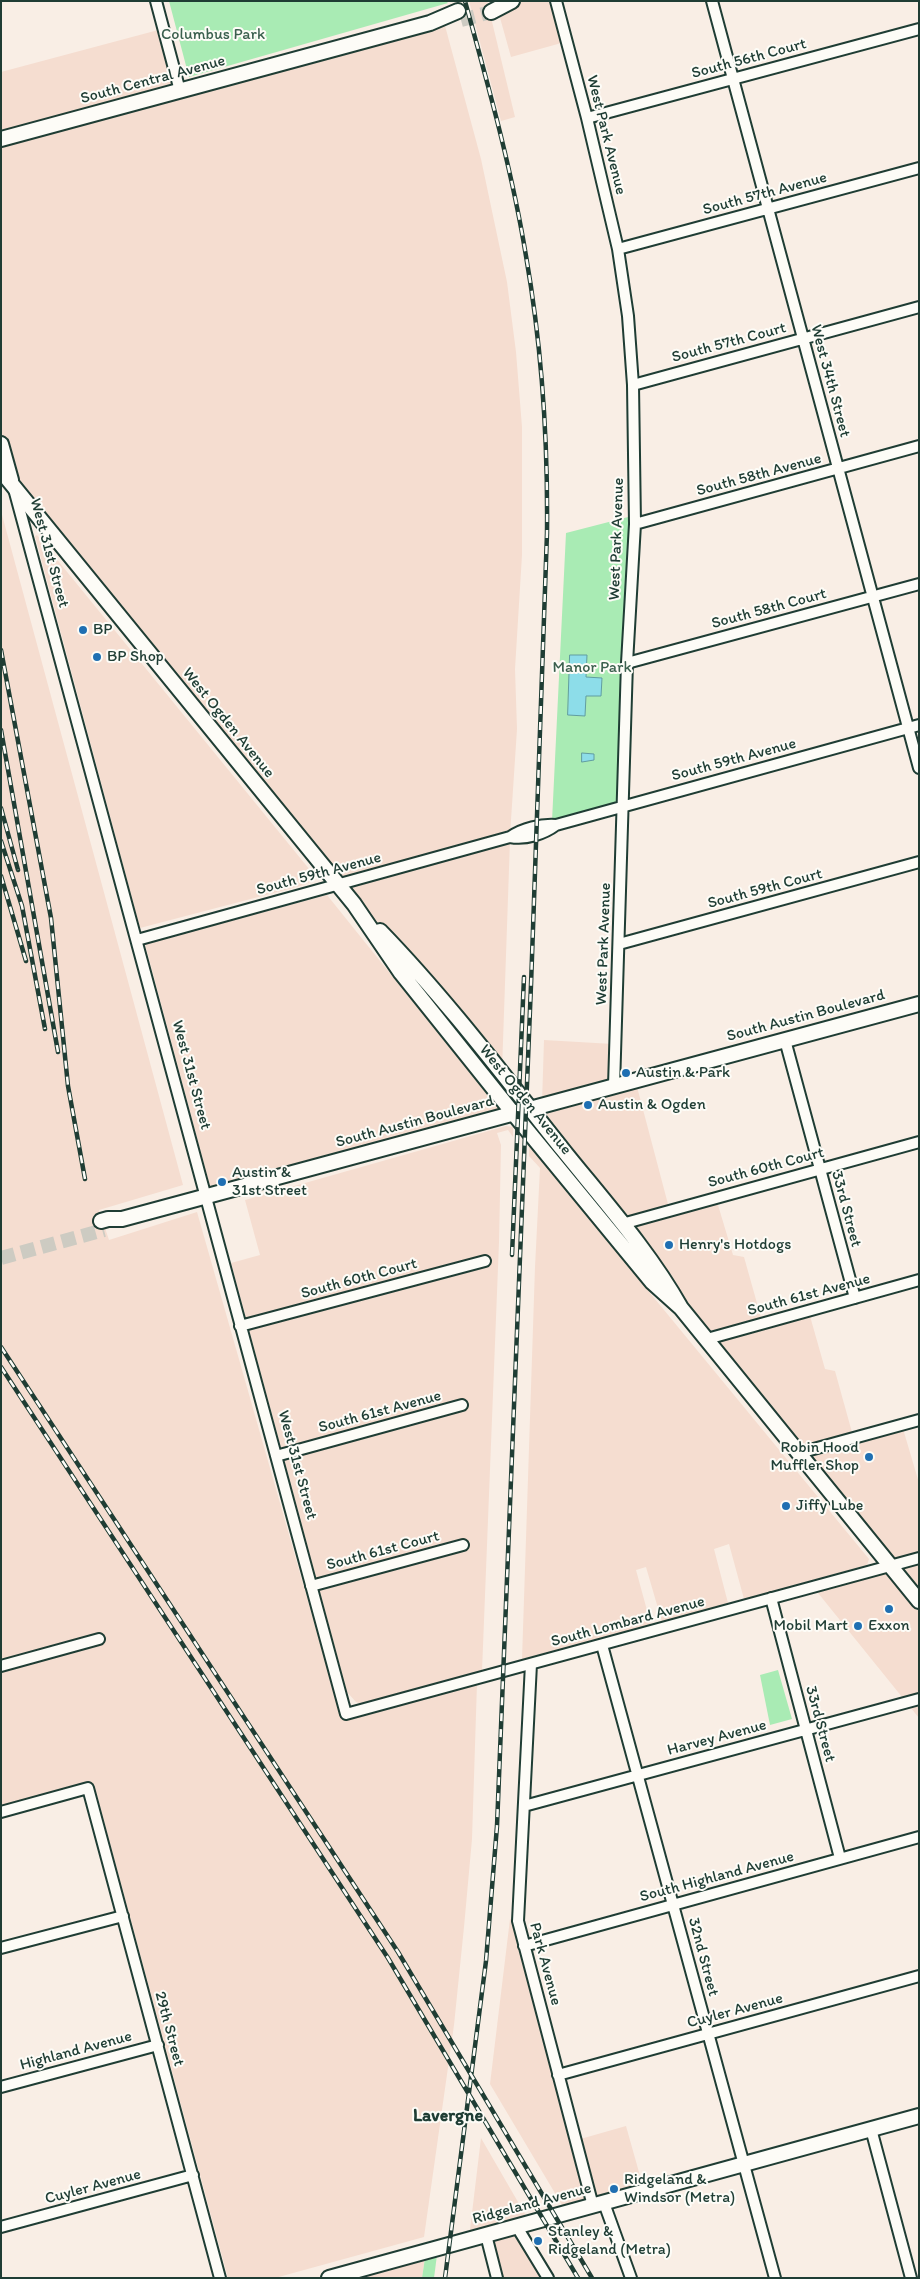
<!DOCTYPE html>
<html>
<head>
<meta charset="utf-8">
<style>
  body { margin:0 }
  #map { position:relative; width:920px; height:2279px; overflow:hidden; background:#f9eee5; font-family:Itim,sans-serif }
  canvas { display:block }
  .frame { position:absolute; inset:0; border:2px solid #1f3d34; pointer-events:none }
</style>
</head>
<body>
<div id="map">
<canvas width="920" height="2279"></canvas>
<div class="frame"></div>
</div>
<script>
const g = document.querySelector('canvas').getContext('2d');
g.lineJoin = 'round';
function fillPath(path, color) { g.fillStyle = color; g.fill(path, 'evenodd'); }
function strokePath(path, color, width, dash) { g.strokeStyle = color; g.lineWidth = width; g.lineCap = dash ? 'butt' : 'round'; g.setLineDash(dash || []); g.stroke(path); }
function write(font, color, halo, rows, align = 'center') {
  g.font = font + ' Itim,sans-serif'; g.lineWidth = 4; g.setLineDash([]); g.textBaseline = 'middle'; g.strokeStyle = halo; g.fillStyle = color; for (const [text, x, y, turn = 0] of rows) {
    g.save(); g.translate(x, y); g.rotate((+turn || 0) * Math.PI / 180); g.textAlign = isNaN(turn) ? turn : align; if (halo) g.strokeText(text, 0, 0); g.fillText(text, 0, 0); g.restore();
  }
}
fillPath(new Path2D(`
  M469,1h18l28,116 -14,4z
  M519,1h34l12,41 -54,15 -14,-50z
  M444,22l37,137 26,123 9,70 6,75v128l-7,114 2,60 -7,106 -172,47 -324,-398 -13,-46v-366l161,-43 18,64z
  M1,511l182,674 -84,25 10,30 88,-28 140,491 10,13 130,-33 -5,156 -8,88 -10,98 -30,212 -149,41h-47l-134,-494 -93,25z
  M37,535l277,340 -2,6 -8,4 -164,43 -105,-392z
  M510,840l-8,230 -162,-183z
  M327,895l172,214 -289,77 -65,-242z
  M544,1040l69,4 -2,41 -69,18z
  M636,1083l33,125 46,-13 18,60 11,2 18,64 46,-12 17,60 10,2 18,65 48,-14 18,61v73l-27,7 -186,-229 -172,-224z
  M506,1126l7,1v10l-5,-7 -11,3 4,12 -2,97 -17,429 -120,33 -6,-2 -9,-10 -116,-429 29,-8 -15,-55z
  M529,1146l340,413 -2,6 -123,34 -15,-55 -15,5 14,54 -66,19 -16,-55 -10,3 15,55 -129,34 13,-392 5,-99 -11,-12z
  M919,1560v158l-105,-130z
  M510,1919l5,1 75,283 -25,7 -75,-126z
  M626,2126l18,64 -50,13 -17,-63z
  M481,2138l48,83 -14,4 30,53h-46l-13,-45 -17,5z
  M425,2258l-3,20h-69z`), '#f5ddd0');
fillPath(new Path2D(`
  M169,1h277l2,2 -259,74z
  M632,516l-13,287 -67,18 14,-288z
  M778,1670l14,49 -22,6 -10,-50z
  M437,2255l-3,23h-12l3,-20z`), '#a9ebb4');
const water = new Path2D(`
  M570,655h17l-1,22 16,1 -1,18h-15l-1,20 -17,-1z
  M582,753l12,1v6l-12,2z`);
fillPath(water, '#8ddde9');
strokePath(water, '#619da1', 1);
strokePath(new Path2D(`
  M461,20l30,-8
  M1,1258l103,-28`), '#cdcbc2', 14, [14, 7]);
const street = new Path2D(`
  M156,1l24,90
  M556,1l31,117 31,131 10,67 5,69 2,139 -8,139 -13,423
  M712,1l207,767
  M587,118l332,-89
  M618,249l301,-81
  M633,385l286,-78
  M14,489l332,1225 573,-156
  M635,524l284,-78
  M627,663l292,-79
  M510,837c16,3 34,-3 46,-12
  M137,940l373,-103c13,-9 31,-13 46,-12l363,-100
  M619,944l300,-82
  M785,1040l70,258
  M622,1224l297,-82
  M240,1326l245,-65
  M707,1339l212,-59
  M799,1453l120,-33
  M276,1456l186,-51
  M311,1586l152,-41
  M771,1598l69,260
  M602,1645l173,633
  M531,1664l-13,257 75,285
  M1,1666l98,-27
  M524,1806l395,-107
  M1,1812l87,-24 132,490
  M524,1946l395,-109
  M1,1948l122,-32
  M558,2075l361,-99
  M1,2087l157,-42
  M871,2129l40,149
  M604,2203l27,75
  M1,2227l192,-52
  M517,2227l31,51
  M486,2235l11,43`);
const secondary = new Path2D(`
  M491,12l21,-11
  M1,139l429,-116 28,-12
  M1,444l10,36
  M1,471l353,433 47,69 112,140 139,169 29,26
  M380,931c66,68 124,145 183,219 41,51 86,101 118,158l238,293
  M101,1221l7,-2h14l797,-215
  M329,2278l590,-162`);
strokePath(street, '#1f3d34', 14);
strokePath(secondary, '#1f3d34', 18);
strokePath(street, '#fdfcf7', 10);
strokePath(secondary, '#fdfcf7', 14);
const rail = new Path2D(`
  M1,650l50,268 17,168 17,93
  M1,730l57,322
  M1,808l17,62
  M1,841l21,65 23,123
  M1,876l25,85
  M512,1255l12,-278
  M1,1347l397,605 194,326
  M1,1367l387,591 190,320
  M445,2278l41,-317 11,-135 34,-841 16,-452c1,-93 -5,-185 -21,-277 -14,-86 -38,-171 -61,-255`);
strokePath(rail, '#1f3d34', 4.5);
strokePath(rail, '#fdfcf7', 2.5, [8]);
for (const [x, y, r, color] of [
  [83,630,5,"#1f6fb2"],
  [97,657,5,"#1f6fb2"],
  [626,1073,5,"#1f6fb2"],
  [588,1105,5,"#1f6fb2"],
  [222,1182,5,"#1f6fb2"],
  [669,1245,5,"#1f6fb2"],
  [869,1457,5,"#1f6fb2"],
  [786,1506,5,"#1f6fb2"],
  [889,1609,5,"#1f6fb2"],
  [858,1626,5,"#1f6fb2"],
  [614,2189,5,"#1f6fb2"],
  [538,2241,5,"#1f6fb2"]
]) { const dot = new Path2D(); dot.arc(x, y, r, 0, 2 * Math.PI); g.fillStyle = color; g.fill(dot); strokePath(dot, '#fdfcf7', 2); }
write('16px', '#3b604e', '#fdfcf7', [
  ["Columbus Park",213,35],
  ["Manor Park",592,668]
]);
write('16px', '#1f3d34', '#fdfcf7', [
  ["South 56th Court",749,59,-15],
  ["South Central Avenue",153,80,-15],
  ["West Park Avenue",606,135,76],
  ["South 57th Avenue",765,194,-15],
  ["South 57th Court",729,343,-15],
  ["West 34th Street",830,381,75],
  ["South 58th Avenue",759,475,-15],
  ["West Park Avenue",617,539,-88],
  ["West 31st Street",49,553,75],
  ["South 58th Court",769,609,-15],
  ["West Ogden Avenue",228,723,51],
  ["South 59th Avenue",734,760,-15],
  ["South 59th Avenue",319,874,-15],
  ["South 59th Court",765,889,-15],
  ["West Park Avenue",604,944,-88],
  ["South Austin Boulevard",806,1016,-15],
  ["West 31st Street",191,1075,75],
  ["West Ogden Avenue",525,1100,51],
  ["South Austin Boulevard",415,1122,-15],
  ["South 60th Court",766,1168,-15],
  ["33rd Street",846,1209,75],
  ["South 60th Court",359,1279,-15],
  ["South 61st Avenue",809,1295,-15],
  ["South 61st Avenue",380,1412,-15],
  ["West 31st Street",297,1465,75],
  ["South 61st Court",383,1551,-15],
  ["South Lombard Avenue",628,1622,-15],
  ["33rd Street",820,1724,75],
  ["Harvey Avenue",717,1738,-15],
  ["South Highland Avenue",717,1877,-15],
  ["32nd Street",703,1957,75],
  ["Park Avenue",545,1964,75],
  ["Cuyler Avenue",735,2011,-15],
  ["29th Street",169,2029,75],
  ["Highland Avenue",76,2051,-15],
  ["Cuyler Avenue",93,2187,-15],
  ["Ridgeland Avenue",532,2204,-15]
]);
write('16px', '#1f3d34', '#fdfcf7', [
  ["BP",93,630],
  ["BP Shop",107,657],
  ["Austin & Park",636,1073],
  ["Austin & Ogden",598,1105],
  ["Austin &",232,1173],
  ["31st Street",232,1191],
  ["Henry's Hotdogs",679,1245],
  ["Robin Hood",859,1448,"right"],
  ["Muffler Shop",859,1466,"right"],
  ["Jiffy Lube",796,1506],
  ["Mobil Mart",848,1626,"right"],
  ["Exxon",889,1626,"center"],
  ["Ridgeland &",624,2180],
  ["Windsor (Metra)",624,2198],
  ["Stanley &",548,2232],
  ["Ridgeland (Metra)",548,2250]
], 'left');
write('bold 18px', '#1f3d34', '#fdfcf7', [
  ["Lavergne",448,2116]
]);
</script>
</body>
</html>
